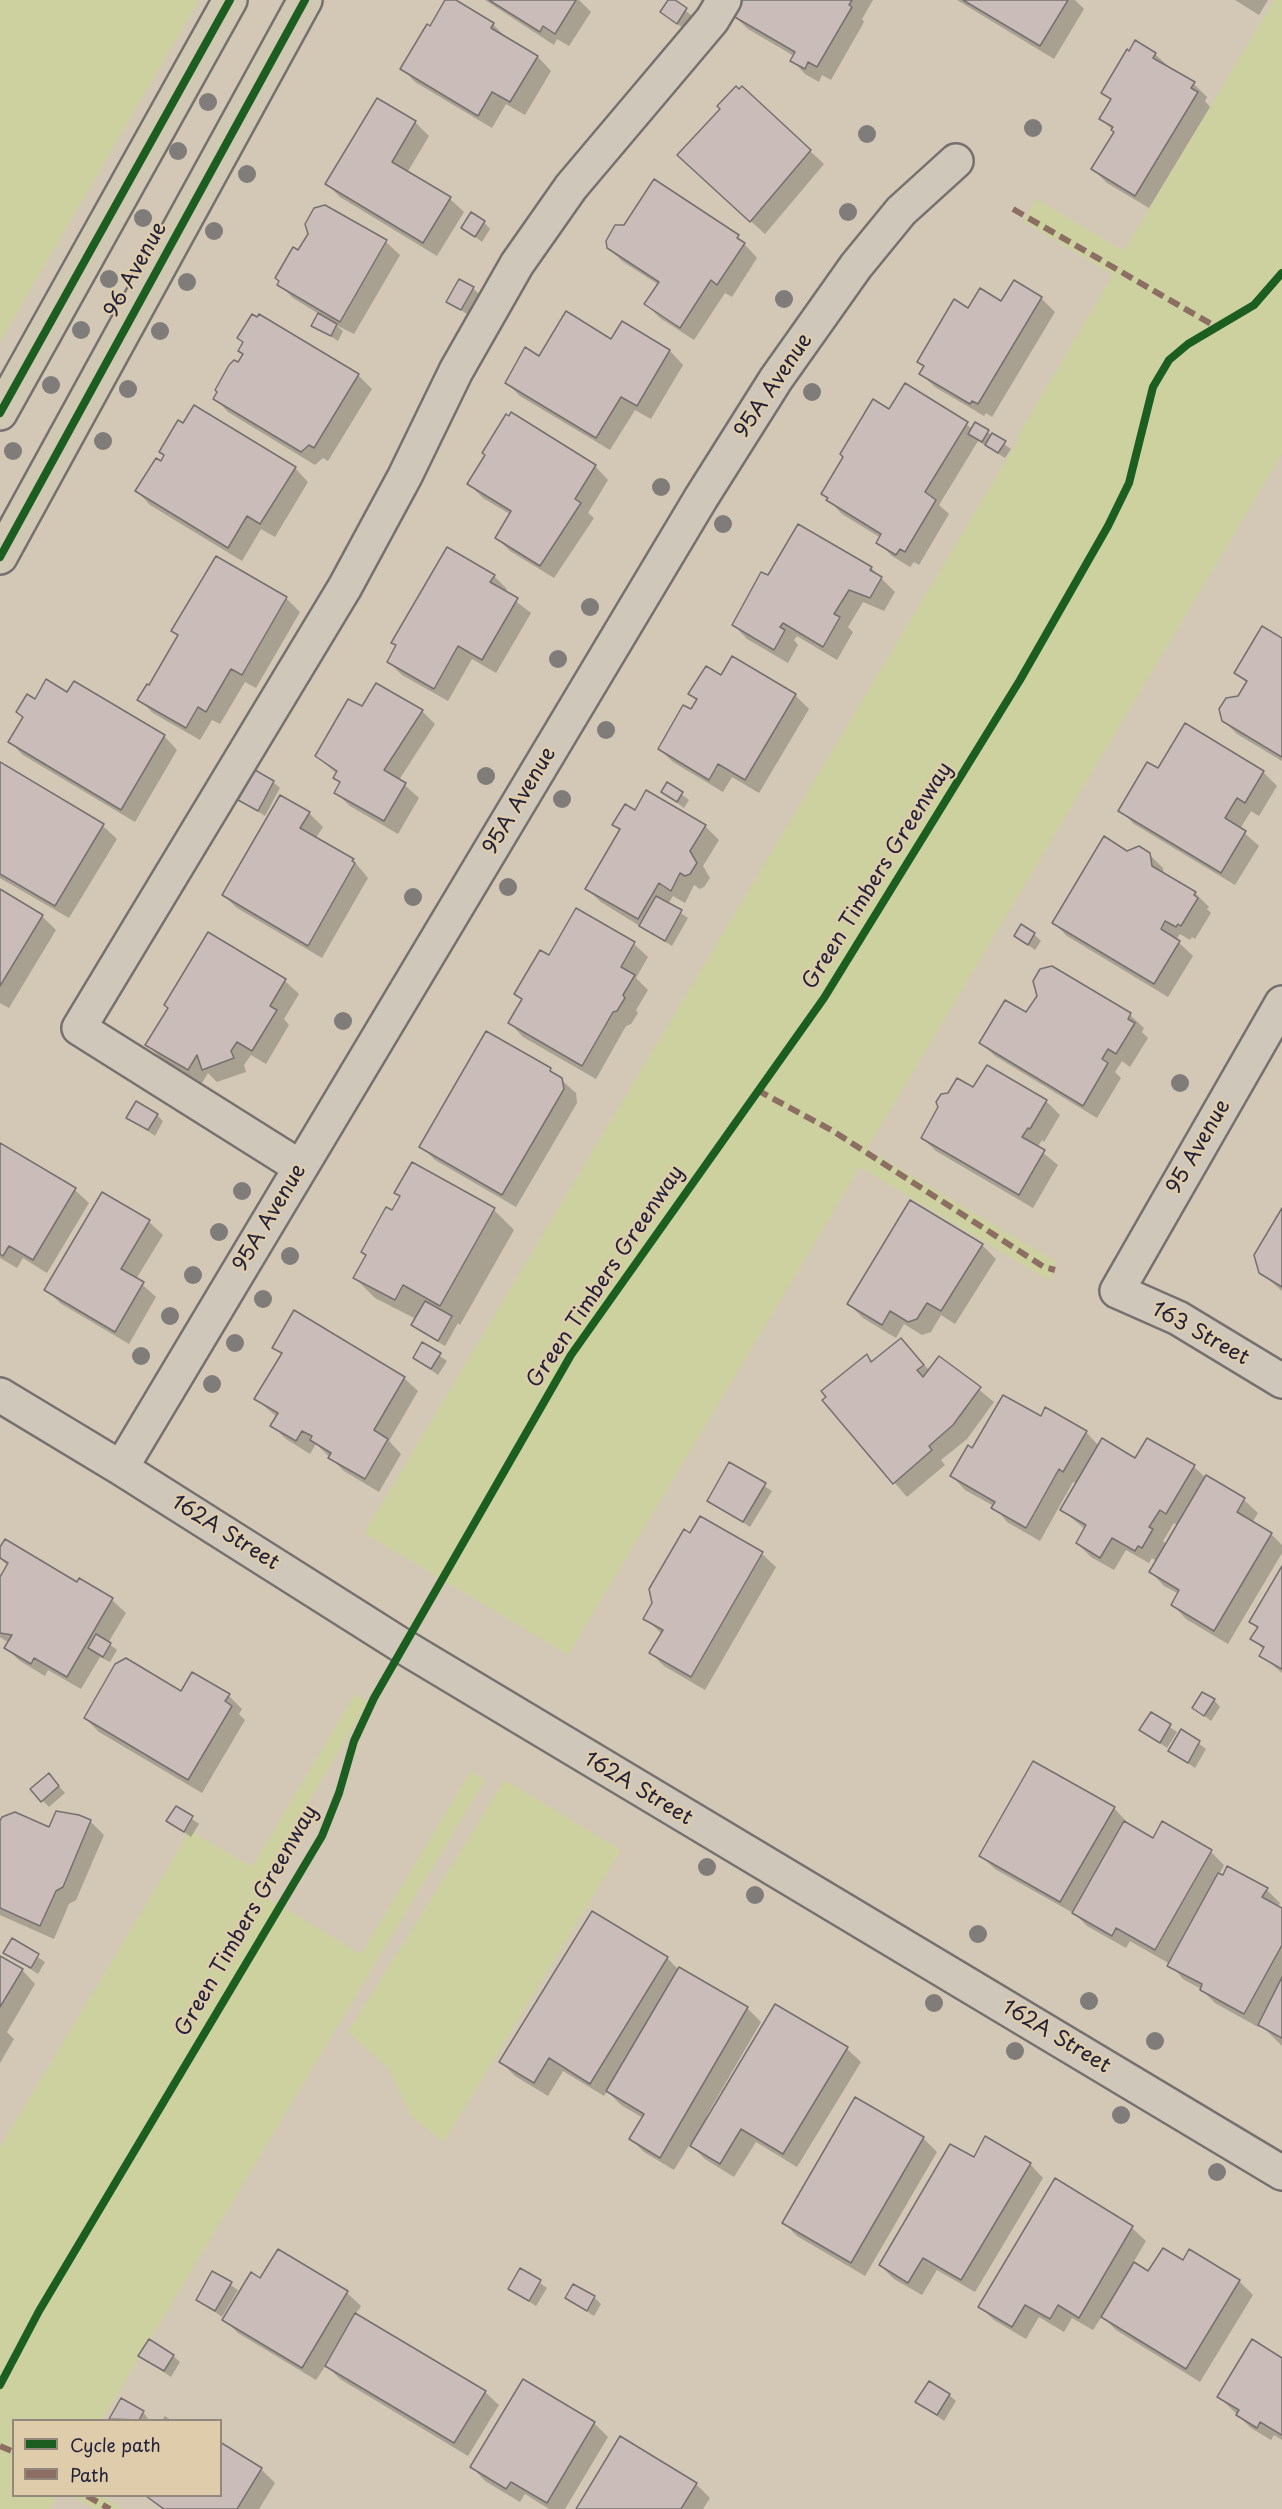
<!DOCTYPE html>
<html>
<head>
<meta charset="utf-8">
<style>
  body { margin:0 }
  #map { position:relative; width:1282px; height:2509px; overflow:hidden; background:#d3c8b6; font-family:"Playpen Sans",sans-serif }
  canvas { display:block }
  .legend { position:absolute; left:12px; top:2419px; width:210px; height:78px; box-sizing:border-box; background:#dfccaa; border:2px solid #93887e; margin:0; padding:8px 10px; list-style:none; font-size:18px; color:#22223b }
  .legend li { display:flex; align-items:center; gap:12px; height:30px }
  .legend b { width:30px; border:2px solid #93887e }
</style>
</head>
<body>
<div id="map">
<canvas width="1282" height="2509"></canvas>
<ul class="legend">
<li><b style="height:8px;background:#1b5e20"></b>Cycle path</li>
<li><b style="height:8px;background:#8d6e63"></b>Path</li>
</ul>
</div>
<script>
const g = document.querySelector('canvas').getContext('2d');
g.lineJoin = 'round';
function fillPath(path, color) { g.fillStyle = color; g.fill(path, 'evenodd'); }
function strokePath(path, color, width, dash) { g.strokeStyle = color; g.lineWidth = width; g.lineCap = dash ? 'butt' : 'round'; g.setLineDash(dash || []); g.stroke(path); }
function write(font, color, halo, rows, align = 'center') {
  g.font = font + ' "Playpen Sans",sans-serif'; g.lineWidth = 4.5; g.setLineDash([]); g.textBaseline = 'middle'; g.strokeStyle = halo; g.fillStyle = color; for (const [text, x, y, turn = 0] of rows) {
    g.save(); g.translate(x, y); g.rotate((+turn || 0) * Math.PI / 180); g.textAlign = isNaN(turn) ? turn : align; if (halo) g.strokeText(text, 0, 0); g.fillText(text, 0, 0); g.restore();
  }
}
fillPath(new Path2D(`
  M0,0h199l-199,342z
  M1274,0h8v454l-415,695 189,113 -6,19 -190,-114 -292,488 -204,-122 655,-1094 -2,-2 96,-162 -90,-54 14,-22 87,52z
  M355,1694l13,8 -112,189 105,63 110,-183 14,9 -383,640h-88v76h43l-8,13h-49v-362l190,-316 62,36z
  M505,1780l116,70 -177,292 -32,-25 -24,-49 -40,-36z
  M73,2496h28l22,13h-28z`), '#ccd19f');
fillPath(new Path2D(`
  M447,0h6l40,24 13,14 32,19 13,14 -26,44 -19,-11 -14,24 -77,-46 -13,-14z
  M485,0h94l12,12 -22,34 -12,-7 -3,6z
  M669,0l24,16 -9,13 -22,-17z
  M744,0h129l-11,19 2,3 -33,58 -9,-5 -3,7 -14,-8 -13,-14 2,-4 -46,-27 -14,-13z
  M957,0h118l9,9 -30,50z
  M1235,0h33l-9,15z
  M1155,54l14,13 25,17 13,13 -2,4 5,6 -61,101 -42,-25 -14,-14 22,-37 -14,-13 11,-18 -10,-9z
  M742,88l82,76 -59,70 -72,-65z
  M377,100l38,22 14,14 -22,37 43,26 14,13 -27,44 -97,-59 -13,-13z
  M655,181l83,56 19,21 -25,39 -7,-4 -31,47 -34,-22 -14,-14 13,-19 -37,-24 -14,-14z
  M325,206l61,36 14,13 -46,79 -18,-9 7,6 -5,10 -25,-16 6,-11 -26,-16 -14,-14z
  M484,222l6,7 -8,13 -19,-15z
  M473,288l7,7 -12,20 -20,-14z
  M1041,298l14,14 -63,105 -6,-4 -2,3 -49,-29 -14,-13 4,-6 -6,-6 50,-52z
  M260,316l98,59 14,14 -44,72 -5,-3 -8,7 -87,-53 -13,-14 29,-43v-11l-5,-6z
  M622,323l48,28 13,14 -32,54 -16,-9 -25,40 -90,-54 -14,-14 34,-24 72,-17z
  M905,385l68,44 3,-5 35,25 -6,9 -27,-17 -39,64 10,9 -30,51 -5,-3 -4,5 -18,-11 -14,-14 3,-4 -39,-24 -19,-20 67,-83z
  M161,452l134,16 13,14 -33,55 -14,-8 -19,32 -92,-56 -13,-14 28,-35z
  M595,466l13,14 -20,33 6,5 -40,60 -44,-27 -14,-14 14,-23 -27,-16 -14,-14z
  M871,568l24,24 -11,19 -21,-9 -15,25 5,5 -16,28 -40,-24 -3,4 4,5 -10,18 -41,-24 -13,-14 34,-47z
  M494,576l13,13 -2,4 26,20 -35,60 -24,-14 -24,42 -46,-26 -14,-14 9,-14 -4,-5z
  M286,598l14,14 -44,76 -11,-6 -25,42 -8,-4 -12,20 -47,-27 -14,-14 11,-12 29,-50 -6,-6z
  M1282,640v121l-45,-27 -14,-14 24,-37 -11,-10z
  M733,658l62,37 14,14 -50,84 -27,-16 -9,15 -50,-30 -14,-13 38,-48 -7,-7 31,-17z
  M68,694l96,42 13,14 -42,72 -112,-67 -14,-14 14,-23 -5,-6 17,-11z
  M363,708l59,3 13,13 -36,56 20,18 -21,36 -48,-28 -14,-13 5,-9 -6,-6 2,-4 -21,-18z
  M0,764l103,62 14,13 -48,79 -69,-40z
  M1159,770l104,2 14,14 -18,30 -8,-5 -11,18 19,17 -24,39 -101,-61 -14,-14z
  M273,782l7,6 -15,28 -25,-16z
  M668,784l21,16 -5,8 -21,-16z
  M635,812l70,14 14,14 -16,26 7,12 -6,9 -4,2 -6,-4 -9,18 -12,-7 -5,8 20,14 -16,28 -71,-44 -14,-13 34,-57 -7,-7z
  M309,813l14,14 -7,11 37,22 15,18 -46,80 -85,-50 -14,-13z
  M1127,852l22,2 14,14 1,7 31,18 14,14 -2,2 4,4 -16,26 -3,-2 -2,3 -10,-6 -4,6 17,16 -25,41 -101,-61 -14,-14z
  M0,891l42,25 14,14 -47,78 -9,-5z
  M577,910l57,34 14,13 -12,21 12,12 -12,20 2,3 -7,11 -5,2 -30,53 -73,-42 -13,-14 13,-23 -7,-6 33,-37z
  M208,934l77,47 14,13 -15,25 5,6 -23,39 -15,-9 -7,10 2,7 -29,10 -9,-9 -6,10 -41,-25 -14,-13z
  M1034,934l7,7 -6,9 -20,-14z
  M1052,967l78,48 14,13 -2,4 6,6 -18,29 -8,-6 -7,11 6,6 -24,40 -102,-62 -14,-13 45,-29z
  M550,1070l26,23 1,10 -61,104 -81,-47 -14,-14z
  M974,1089l72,12 14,14 -16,27 -2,-2 -5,8 21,17 -25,43 -97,-57 -14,-13 18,-30z
  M157,1115l6,6 -8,15 -27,-19z
  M0,1144l75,46 14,13 -42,70 -24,-15 -6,10 -17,-10z
  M412,1164l82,46 20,20 -54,95 -2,-2 -13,23 -25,-15 -7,-6 3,-6 -41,-21 -20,-20 46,-80 -5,-5z
  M103,1194l46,28 14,13 -27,44 20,18 -27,47 -69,-41 -14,-14z
  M910,1202l72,43 14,14 -41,65 -14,-9 -10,17 -9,3 -18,-11 -8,14 -33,-20 -14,-14z
  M1282,1211v80l-22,-19z
  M901,1340l29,31 10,-13 54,44 -27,37 -26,21 4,5 -38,32 -83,-96 43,-45 6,6z
  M423,1344l24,17 -9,14 -23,-17z
  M274,1347l130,31 14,13 -29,50 12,13 -22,38 -35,-21 -28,-27 -6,10 -24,-15 -14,-13 5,-9 -21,-18 26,-44z
  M1041,1418l45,14 13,14 37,14 12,-20 46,27 12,11 38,22 14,13 -6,10 19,11 11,11v8l-54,91 -42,-25 -13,-14 6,-11 -15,-8 -13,-14 6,-11 -5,-3 -3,5 -23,-13 -12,20 -23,-13 -14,-14 8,-14 -23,-19 15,-26 -4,-2 -33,59 -33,-19 -13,-16 -29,-16 -13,-14 21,-26zM1174,1523l4,2 -11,20 -4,-4z
  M730,1464l42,27 -22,36 -41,-27z
  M701,1518l61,36 14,13 -71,123 -41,-24 -13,-13 11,-19 -17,-16z
  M0,1550l112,50 14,13 -18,30 9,7 -7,12 -10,-5 -19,32 -33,-19 -3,6 -25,-15 -14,-13 3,-5 -9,-6v-57l8,-14 -8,-8z
  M1282,1569v104l-21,-18 3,-5 -12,-11 6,-10 -7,-7z
  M182,1693l47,3 13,13 -3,5 6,6 -43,73 -103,-61 -14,-14z
  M1214,1700l6,7 -9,14 -17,-13z
  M1151,1714l26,18 -10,16 -26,-18z
  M1182,1731l24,18 -11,19 -25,-17z
  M55,1782l10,11 -16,14 -17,-17z
  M177,1808l22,16 -8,13 -23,-16z
  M1114,1808l13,14 -1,2 27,16 58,12 13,13 -5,10 48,15 13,13 -2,4 4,3v136l-22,-22 -2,3 -43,-24 -14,-14 -18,-10 -13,-15 -40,-23 -4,7 -39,-22 -12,-12 -80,-45 -14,-13z
  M90,1821l14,14 -28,65 -7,4 -15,35 -54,-24v-90l50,4z
  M13,1940l32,22 -7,12 -33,-22z
  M0,1957l22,13 13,14 -28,48 7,7 -14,24z
  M667,1958l12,12 68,38 14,14 -54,93 2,1 138,-67 14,13 -64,105 -41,-25 -22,35 -29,-18 -15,-15 -16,26 -30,-18 -13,-13 12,-21 -22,-13 -14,-14 -3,5 -41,-25 -15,25 -33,-20 -14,-14z
  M923,2138l14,14 -72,124 -68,-40 -13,-13z
  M974,2159l56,5 13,14 -68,114 -38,-22 -15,25 -28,-16 -14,-14z
  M1132,2228l14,13 -13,22 16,10 34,-11 56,19 14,14 -53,87 -84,-52 -14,-14 -9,14 -21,-12 -8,14 -25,-15 -13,22 -32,-19 -14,-13z
  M278,2251l69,42 14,13 -6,9 130,77 14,13 -31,51 -128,-77 -14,-14 -10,15 -78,-47 -14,-14 37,-39z
  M521,2270l26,18 -11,18 -26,-17z
  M213,2273l25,17 -16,27 -24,-17z
  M594,2297l7,7 -7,12 -27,-18z
  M140,2356h33l7,6 -9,15z
  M1282,2359v81l-8,-5 -3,5 -20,-12 -32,-31z
  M524,2381l70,42 14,14 -43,72h-16l-24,-15 -5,8 -35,-21 -13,-14z
  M949,2395l7,6 -12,20 -27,-19z
  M122,2400l21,12 6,8h-36z
  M165,2416l6,4h-9z
  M621,2438l75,46 14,14 -7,11h-126z
  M220,2444l41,25 14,14 -16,26h-97l-17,-13h75z`), '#0003');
const building = new Path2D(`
  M445,0h11l38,23 -3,5 47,28 -28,46 -18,-10 -14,24 -78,-47 27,-45 3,2z
  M489,0h87l-21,34 -12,-8 -3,6z
  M668,0h7l12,8 -10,16 -17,-12z
  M742,0h110l-3,5 3,2 -35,60 -9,-5 -3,7 -15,-8 5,-9 -62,-36z
  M963,0h105l-28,46z
  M1135,40l21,13 -3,5 42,24 -4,6 7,4 -63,104 -44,-27 23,-37 -3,-2 2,-3 -14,-8 12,-20 -10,-6 26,-44 2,2z
  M736,86l3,3 3,-3 69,64 -61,72 -73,-67 43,-46 -3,-3z
  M377,98l39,23 -24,41 59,35 -28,46 -98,-59z
  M654,179l85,56 -2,3 8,5 -28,42 -6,-5 -31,48 -36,-24 15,-22 -52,-34 -1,-7 9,-16h9z
  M325,205l62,35 -47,82 -63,-37 2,-4 -4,-3 18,-31 5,3 10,-16 -3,-10 9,-16z
  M471,212l14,9 -10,16 -14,-9z
  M459,279l15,8 -13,23 -15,-8z
  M1014,280l28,17 -64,107 -6,-3 -2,3 -51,-30 5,-8 -7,-4 37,-63 14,9 12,-20 21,13z
  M566,311l45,28 11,-18 48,29 -33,56 -16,-9 -25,41 -91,-55 20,-36 14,9z
  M318,313l19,11 -6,12 -20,-10z
  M252,314l5,3 2,-3 100,60 -45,74 -5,-3 -8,7 -88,-53 4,-7 -2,-2 14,-25 5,-5 4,2 5,-8 -5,-3 5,-9 -6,-4z
  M905,383l63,39 -43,70 11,8 -31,52 -5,-3 -4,6 -20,-12 5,-9 -55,-34 2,-2 -7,-4 22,-37 -3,-3 33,-55 16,10z
  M194,405l102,62 -36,57 -13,-8 -19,32 -93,-57 21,-33 5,3 3,-6 -5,-3 19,-32 5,3z
  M511,412l85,53 -21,34 6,4 -41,63 -45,-28 16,-27 -44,-27 18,-29 -3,-2 24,-39 3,2z
  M975,422l14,8 -7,12 -14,-8z
  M992,433l14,8 -8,12 -13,-8z
  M798,524l74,43 -2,3 12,7 -12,21 -21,-8 -15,24 6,3 -17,30 -40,-24 -3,4 5,3 -11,20 -42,-25 29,-53 7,3z
  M447,547l48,28 -5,7 28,16 -36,62 -24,-14 -24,43 -47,-27 9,-17 -5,-2z
  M216,556l71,41 -45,78 -11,-6 -25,43 -8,-5 -12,21 -49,-28 10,-16 2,1 29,-50 -7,-4z
  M1262,626l20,12v119l-60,-36 -3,-12 7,-11 12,-2 9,-15 -13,-8z
  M732,656l64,38 -51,86 -27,-16 -9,16 -51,-31 25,-44 8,4 6,-10 -9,-5 18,-28 15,9z
  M46,679l21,13 7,-11 91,54 -44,75 -113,-68 15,-25 -7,-5 11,-18 8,5z
  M376,683l47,27 -39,60 22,13 -22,38 -50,-28 6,-11 -7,-4 4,-7 -22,-15 33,-57 14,7z
  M1185,723l79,48 -19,32 -8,-5 -12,20 21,13 -25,42 -103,-62 29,-49 11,6z
  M0,762l104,62 -49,82 -55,-32z
  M255,770l19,11 -16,30 -20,-11z
  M667,782l16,10 -6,10 -16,-10z
  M646,790l60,35 -16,26 7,12 -7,11 -5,2 -5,-3 -9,18 -12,-8 -21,36 -53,-30 35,-60 -8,-4 13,-21 10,6z
  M280,795l30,17 -10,16 54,31 -2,2 3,2 -47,83 -86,-51z
  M1104,836l23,15 12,-5 11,7 2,13 44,26 -2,3 4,3 -17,28 -3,-2 -2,3 -11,-6 -4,8 19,12 -26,43 -102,-61z
  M0,889l43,26 -43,71z
  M656,896l26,14 -17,31 -26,-15z
  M576,908l59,34 -14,25 14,8 -12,20 2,3 -8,13 -4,1 -31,54 -74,-43 14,-24 -8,-5 26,-44 9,5z
  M1021,924l14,9 -7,12 -14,-9z
  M208,932l78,47 -16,27 7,4 -25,41 -15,-9 -6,9 3,7 -32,12 -5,-15 -9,15 -43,-25 23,-37 -4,-3z
  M1052,966l79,47 -3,6 7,4 -19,31 -8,-5 -6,10 6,4 -25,43 -104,-63 26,-43 21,12 11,-16 -4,-15 7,-12z
  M486,1031l65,37 -1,3 12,7 2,11 -62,106 -83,-48z
  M987,1065l60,35 -17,29 -2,-1 -6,9 23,13 -26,45 -98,-57 17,-31 -2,-5 5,-8 7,-1 9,-15 16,9z
  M136,1101l22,13 -10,16 -22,-12z
  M0,1143l76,45 -43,72 -24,-14 -6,10 -3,-2z
  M412,1162l83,46 -55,98 -37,-21 -8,15 -42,-22 13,-23 -5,-3 25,-45 6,3 8,-14 -6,-3z
  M102,1192l48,28 -29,49 23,13 -29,50 -71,-42z
  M910,1200l73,44 -42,67 -14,-8 -10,16 -9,3 -18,-11 -8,14 -35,-21z
  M1282,1208v79l-23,-14 -5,-18z
  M425,1301l27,15 -14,25 -27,-16z
  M294,1310l111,67 -31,53 14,9 -23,40 -37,-21 3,-5 -21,-13 2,-4 -10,-5 -6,10 -26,-15 8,-13 -24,-14 28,-46 -10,-5z
  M901,1338l23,27 -7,5 6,7 16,-21 42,31 -28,38 -24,21 3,4 -39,34 -71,-84 4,-3 -5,-6 46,-37 4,8z
  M422,1342l19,11 -10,16 -18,-11z
  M1003,1395l38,21 4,-9 42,24 -24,41 -4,-3 -33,59 -35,-20 4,-6 -45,-26 18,-31 4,3z
  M1102,1438l33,20 12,-20 48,27 -29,49 -6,-4 -11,17 4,2 -11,19 -4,-2 -3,5 -23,-13 -12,20 -24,-15 10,-18 -26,-15z
  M729,1462l37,21 -23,39 -36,-21z
  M1206,1475l39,23 -8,14 35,21 -58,98 -43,-26 8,-15 -30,-18z
  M700,1516l63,36 -72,125 -42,-24 14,-23 -20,-11 9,-16 -3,-14 35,-60 6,4z
  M5,1539l72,43 2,-4 34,20 -46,79 -33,-19 -3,6 -27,-16 8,-13 -12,-2v-56l8,-14 -8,-5v-11z
  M1282,1566v103l-23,-13 5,-9 -14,-8 8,-12 -9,-5z
  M96,1634l15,9 -8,14 -15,-9z
  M126,1658l55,33 11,-19 38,22 -5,7 7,5 -44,74 -104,-62 31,-54z
  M1202,1692l13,7 -11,17 -12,-8z
  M1151,1712l20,12 -11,19 -21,-13z
  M1181,1729l19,12 -12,22 -20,-12z
  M1033,1761l82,46 -55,95 -81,-46z
  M49,1773l10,13 -18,16 -11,-13z
  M176,1806l17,10 -9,16 -18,-11z
  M56,1811l23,4 12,5 -28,67 -7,4 -16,35 -40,-18v-87l2,-4 13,-5 34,15z
  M1124,1821l29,17 9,-17 50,29 -57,100 -39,-22 -4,8 -40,-23z
  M1227,1866l41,22 -6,9 20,11v37l-38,69 -44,-24 2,-6 -35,-18 51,-93 5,2z
  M592,1911l76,46 -78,127 -41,-26 -15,25 -35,-21z
  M12,1938l27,16 -8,14 -28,-15z
  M0,1956l23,13 -23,38z
  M679,1967l69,40 -88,151 -31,-19 15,-25 -38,-23z
  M1282,1977v61l-24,-13z
  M775,2004l73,43 -65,107 -42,-25 -21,35 -30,-18z
  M855,2097l69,40 -73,126 -69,-40z
  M985,2136l46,27 -70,117 -38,-22 -15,25 -29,-18 71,-121 24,13z
  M1055,2178l78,48 -54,92 -21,-13 -8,14 -25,-14 -13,22 -34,-20z
  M1163,2248l20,12 6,-11 51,31 -54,89 -85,-52 33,-55 14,9z
  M278,2249l70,42 -46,77 -80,-48 29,-48 9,6z
  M520,2268l21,12 -12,21 -21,-12z
  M212,2271l20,11 -17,29 -19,-11z
  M573,2284l22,12 -8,15 -22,-13z
  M355,2313l131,78 -32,52 -129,-77z
  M149,2339l25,16 -10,16 -26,-15z
  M1252,2339l30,19v77l-22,-13 -3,6 -21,-13 3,-5 -22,-13z
  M523,2379l72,43 -48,81 -36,-21 -5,7 -36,-22z
  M929,2381l21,13 -13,21 -22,-13z
  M121,2398l23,13 -5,9 -30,-1z
  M620,2436l77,47 -16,26h-105z
  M220,2442l42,26 -25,41h-73l-18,-13h74z`);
fillPath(building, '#cabcb9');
strokePath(building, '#76716e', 1.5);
const minor = new Path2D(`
  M1282,1003l-165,288 61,27 104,63
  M300,1167l-221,-139 266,-441 60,-111 51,-105 61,-107 54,-77 141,-167 12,-20
  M0,1395l121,73 283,179 878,526
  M121,1468l580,-970 75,-119 80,-113 45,-55 55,-50`);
const major = new Path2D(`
  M0,413l230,-413
  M0,557l305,-557`);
strokePath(minor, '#76716e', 38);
strokePath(major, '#76716e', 38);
strokePath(minor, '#cfc7ba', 33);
strokePath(major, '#d0c8b3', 33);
strokePath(new Path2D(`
  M1013,209l205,119
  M757,1090l76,41 211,136 11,3
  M0,2446l14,6
  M87,2496l23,13`), '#8d6e63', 6, [12, 6]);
strokePath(new Path2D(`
  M0,413l230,-413
  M0,557l305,-557
  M0,2385l39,-74 283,-475 17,-43 15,-52 20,-43 197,-343 253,-357 196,-318 88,-154 21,-43 24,-96 16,-27 19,-16 66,-39 28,-32`), '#1b5e20', 8);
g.fillStyle = '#7f7c79';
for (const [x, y] of [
  [208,102],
  [1033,128],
  [867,134],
  [178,151],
  [247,174],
  [848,212],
  [143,218],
  [214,231],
  [109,279],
  [187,282],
  [784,299],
  [81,330],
  [160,331],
  [51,385],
  [128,389],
  [812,392],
  [103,441],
  [13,451],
  [661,487],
  [723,524],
  [590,607],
  [558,659],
  [606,730],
  [486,776],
  [562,799],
  [508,887],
  [413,897],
  [343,1021],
  [1180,1083],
  [242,1191],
  [219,1232],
  [290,1256],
  [193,1275],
  [263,1299],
  [170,1316],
  [235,1343],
  [141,1356],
  [212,1384],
  [707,1867],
  [755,1895],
  [978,1934],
  [1089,2001],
  [934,2003],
  [1155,2041],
  [1015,2051],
  [1121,2115],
  [1217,2172]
]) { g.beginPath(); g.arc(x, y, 9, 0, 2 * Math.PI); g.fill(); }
write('21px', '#22223b', '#dfccaa', [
  ["96 Avenue",136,270,-61],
  ["95A Avenue",774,386,-56],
  ["95A Avenue",520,801,-59],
  ["Green Timbers Greenway",878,876,-58],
  ["95 Avenue",1199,1147,-60],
  ["95A Avenue",270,1218,-59],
  ["Green Timbers Greenway",606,1277,-56],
  ["163 Street",1200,1334,29],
  ["162A Street",225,1533,32],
  ["162A Street",638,1789,31],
  ["Green Timbers Greenway",247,1921,-60],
  ["162A Street",1056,2037,31]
]);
</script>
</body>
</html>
